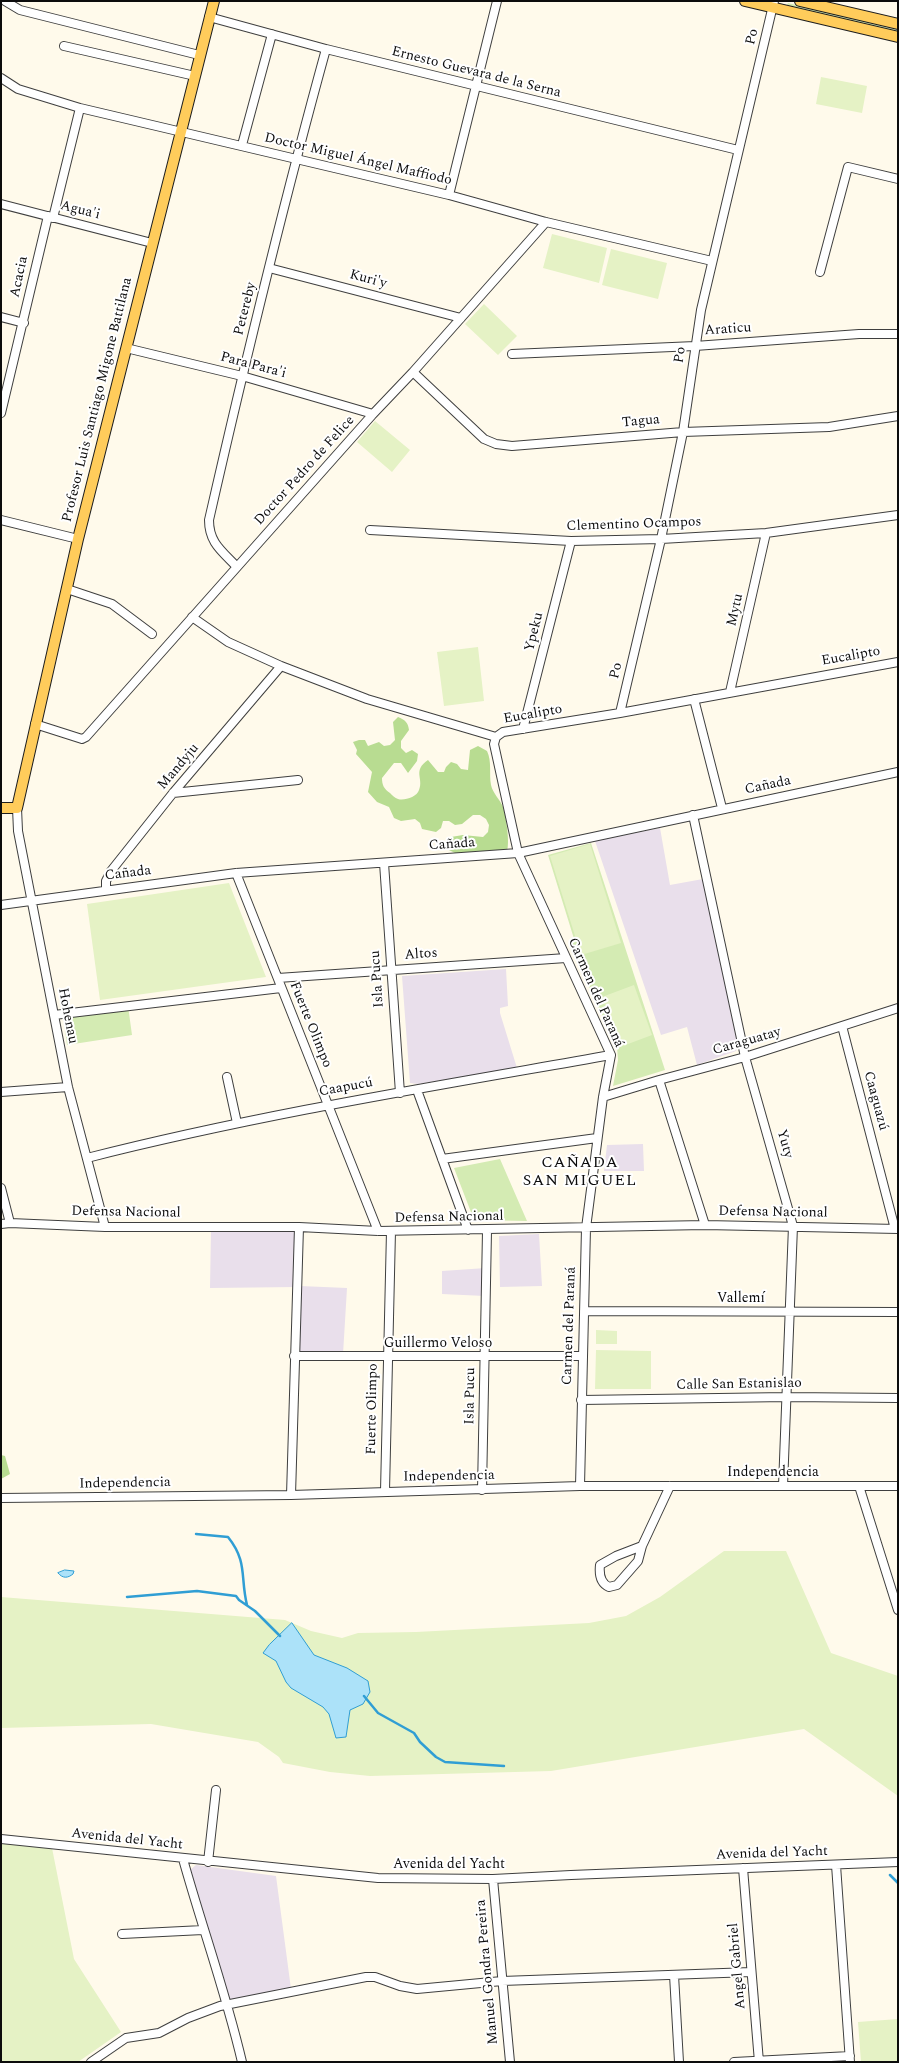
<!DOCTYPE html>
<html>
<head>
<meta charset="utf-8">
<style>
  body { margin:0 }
  #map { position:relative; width:899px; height:2063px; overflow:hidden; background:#fffaeb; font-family:Spectral,serif }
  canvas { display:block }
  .frame { position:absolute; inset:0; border:2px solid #0c0c0c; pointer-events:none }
</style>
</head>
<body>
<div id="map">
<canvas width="899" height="2063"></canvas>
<div class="frame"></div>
</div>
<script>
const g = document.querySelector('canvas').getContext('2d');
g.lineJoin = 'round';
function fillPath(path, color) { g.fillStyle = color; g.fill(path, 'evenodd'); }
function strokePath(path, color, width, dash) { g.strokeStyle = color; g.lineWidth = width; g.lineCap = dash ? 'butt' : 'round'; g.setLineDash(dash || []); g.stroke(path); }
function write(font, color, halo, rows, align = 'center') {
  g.font = font + ' Spectral,serif'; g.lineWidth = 4; g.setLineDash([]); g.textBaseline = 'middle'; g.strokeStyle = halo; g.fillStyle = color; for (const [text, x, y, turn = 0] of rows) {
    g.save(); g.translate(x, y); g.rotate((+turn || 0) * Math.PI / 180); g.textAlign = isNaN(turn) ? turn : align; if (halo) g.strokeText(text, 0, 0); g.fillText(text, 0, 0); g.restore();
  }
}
fillPath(new Path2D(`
  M660,828l10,57 33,-6 35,168 -2,4 -39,14 -10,-38 -26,8 -66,-194z
  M506,969l2,37 -8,2v5l17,55 -99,16 -8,-1 -8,-107z
  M643,1144l1,27h-40l3,-26z
  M211,1229l85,2v56l-86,1z
  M539,1234l3,52 -42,1 -1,-51z
  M486,1268l-1,28 -43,-2v-23z
  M300,1286l47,2 -4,66 -44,-1z
  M196,1865l80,11 15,113 -58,13 -5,-4 -38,-128z`), '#e9dfeb');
fillPath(new Path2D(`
  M788,3l110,27v2l-111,-27z
  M591,843l74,227 -52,16 5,-26 -1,-13 -48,-103 6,-2 -27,-87z
  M128,1006l4,29 -65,10 -4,-30z
  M500,1159l27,62 -53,-1 -20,-52z`), '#d4ebb3');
fillPath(new Path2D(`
  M398,717c7,3 10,5 11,13l-8,11v7l5,5 6,-3 6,4 -1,7 -9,12 -7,-10h-7l-12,15c0,7 2,11 8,15 2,2 5,5 8,6 6,2 19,-2 21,-9 5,-12 -7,-19 9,-30l10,12h6l2,-5 5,-5 6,2 4,5 7,1 2,-20 8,-4 9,5c5,10 2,23 4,34 2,9 9,14 12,22 3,9 7,35 4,44l-48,4 -12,-6v-6l4,-6 12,-2 20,2 5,-5 1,-7 -3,-6 -6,-4h-7l-11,9 -7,1 -6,-4h-6l-2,7 -5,4 -14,-3 -2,-6 -5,-4 -14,2 -7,-3 -5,-11 -12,-5 -9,-10 4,-20 -16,-18 1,-4 -4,-8 6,-2h6l3,6 11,-4 5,4 6,-1 5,-5 -2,-18z
  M1,1455l4,1 5,18 -9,5z`), '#b8dc91');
fillPath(new Path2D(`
  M821,77l46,9 -5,27 -46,-9z
  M552,234l55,14 -8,35 -56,-15z
  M611,249l56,14 -9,36 -56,-14z
  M484,304l33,32 -19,19 -33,-31z
  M375,421l35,29 -18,22 -35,-30z
  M478,647l6,54 -40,5 -7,-54z
  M590,844l31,99 -40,12 -31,-99z
  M229,883l37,94 -166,23 -13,-96z
  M634,985l18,50 -32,12 -18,-50z
  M596,1330l21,1v13h-21z
  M596,1350l55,1v38h-56z
  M724,1551h62l45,102 67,23v120l-94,-67 -253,42 -181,5 -40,-4 -47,-9 -4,-6 -21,-15 -107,-18 -150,4v-131l284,23 26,11 31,7 16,-5 58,-1 173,-9 37,-7 34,-19z
  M1,1843l51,5 22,111 47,73 -43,30h-77z
  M898,2019v42l-37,1 -3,-40z`), '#e5f2c5');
const water = new Path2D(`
  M65,1570l9,1 -1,3c-5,4 -10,5 -15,-1z
  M292,1623l22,32 33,13 21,13 2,11 -7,12 -13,6 -4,27 -10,1 -7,-24 -6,-7 -32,-19 -5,-6 -10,-21 -13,-8 6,-8z`);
fillPath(water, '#ace2f9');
strokePath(water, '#309ed4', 1);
strokePath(new Path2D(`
  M196,1534l32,3c20,25 12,40 19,68
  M127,1597l70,-6 39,5 3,4 16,11 25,25
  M364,1696l14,17 36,20 6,9 16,15 9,5 59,4
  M890,1875l8,8`), '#309ed4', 2.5);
const minor = new Path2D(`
  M5,1l15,9 179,45
  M209,17l117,32 412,101
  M64,46l131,30
  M1,78l17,11 62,19 369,87 97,27 166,39
  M242,145l30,-111
  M449,195l48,-194
  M1,204l151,39
  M53,218l27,-110
  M269,268l192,50
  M820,272l28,-105 50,12
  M1,317l23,6
  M126,348l116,28 131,38
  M512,354l183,-8 164,-12h39
  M413,372l71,67 12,5 16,2 171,-14 146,-5 69,-11
  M1,413l47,-197
  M1,520l77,19
  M370,530l201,11 90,-2 105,-6 132,-18
  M237,567c-15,-16 -28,-24 -28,-47 36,-158 74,-315 117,-471
  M67,589l45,15 40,30
  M192,617l36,25 53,24 86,33 129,38 7,-5 117,-19 278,-51
  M730,692l36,-159
  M694,699l28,109
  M620,713l41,-174 22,-107 18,-122 73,-309
  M35,724l47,15 4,-2 287,-323 40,-42 133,-150
  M523,729l48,-188
  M496,737l-2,7 24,109 93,202 -8,42 -17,131 -6,258
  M173,793l125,-13
  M17,808l1,23 50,256 37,140
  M693,815l52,242 48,169 -10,260
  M384,863l16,230
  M236,873l142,358
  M106,890v-9l5,-10 62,-78 108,-127
  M1,905l235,-32 282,-20 380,-81
  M278,978l288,-20
  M54,1015l227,-27
  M842,1026l53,203
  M227,1077l10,46
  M659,1080l46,145
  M417,1090l51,140
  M1,1092l67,-5
  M603,1097l56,-17 86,-23 153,-49
  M87,1158c173,-44 349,-72 524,-103
  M442,1159l155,-21
  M1,1188l9,35
  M1,1224l9,-1 95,4h194l79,4 327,-6 193,4
  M584,1311l314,1
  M294,1356h288
  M581,1400l206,-3 111,1
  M859,1486l39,124
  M482,1490l5,-259
  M385,1491l6,-260
  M291,1495l8,-268
  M1,1498l290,-3 289,-9h318
  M642,1546l-26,10 -16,9c-1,9 0,18 9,22l8,-2 21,-24 4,-15 28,-60
  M1,1839l377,39 115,1 78,-4 327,-13
  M183,1859c19,68 43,134 59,203
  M208,1862l8,-72
  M836,1865l14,197
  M743,1868l16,194
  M493,1879l17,183
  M122,1934l81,-4
  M674,1975l5,87
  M91,2062l35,-24 33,-5 29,-15 32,-12 146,-29h9l25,9 17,3 85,-8 249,-9
  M734,2062l116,-6`);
const major = new Path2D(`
  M745,1l153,36
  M800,1l98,23
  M1,808h16l61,-269 136,-538`);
strokePath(minor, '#3f3f3f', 10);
strokePath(major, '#1d1d1d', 12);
strokePath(minor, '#fff', 8);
strokePath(major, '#ffcc5b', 10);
write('14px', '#0c0c0c', '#fff', [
  ["Po",753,37,-76],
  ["Ernesto Guevara de la Serna",476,73,14],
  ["Doctor Miguel Ángel Maffiodo",358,160,13],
  ["Agua'i",80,211,14],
  ["Acacia",20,277,-78],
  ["Kuri'y",368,280,15],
  ["Petereby",246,309,-76],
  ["Araticu",728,330,-4],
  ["Po",681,355,-82],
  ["Para Para'i",253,366,15],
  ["Profesor Luis Santiago Migone Battilana",98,400,-76],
  ["Tagua",641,422,-5],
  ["Doctor Pedro de Felice",305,471,-48],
  ["Clementino Ocampos",634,525,-2],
  ["Mytu",736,610,-77],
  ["Ypeku",535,632,-76],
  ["Eucalipto",851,657,-10],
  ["Po",617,671,-77],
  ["Eucalipto",533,715,-10],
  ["Mandyju",179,767,-50],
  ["Cañada",768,786,-12],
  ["Cañada",452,845,-4],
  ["Cañada",128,874,-7],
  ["Altos",421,955,-4],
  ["Isla Pucu",378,979,-94],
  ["Carmen del Paraná",595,993,66],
  ["Hohenau",67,1016,79],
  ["Fuerte Olimpo",310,1025,68],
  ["Caraguatay",747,1042,-16],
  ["Caapucú",346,1088,-10],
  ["Caaguazú",875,1101,75],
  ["Yuty",784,1144,74],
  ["Defensa Nacional",126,1213,1],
  ["Defensa Nacional",773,1213,1],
  ["Defensa Nacional",449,1218,-1],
  ["Vallemí",741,1299],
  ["Carmen del Paraná",570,1326,-88],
  ["Guillermo Veloso",438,1344],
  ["Calle San Estanislao",739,1385,-1],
  ["Isla Pucu",471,1396,-89],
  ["Fuerte Olimpo",373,1409,-89],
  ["Independencia",773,1473],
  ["Independencia",449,1477,-1],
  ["Independencia",125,1484,-1],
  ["Avenida del Yacht",127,1840,6],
  ["Avenida del Yacht",772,1854,-2],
  ["Avenida del Yacht",449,1865],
  ["Angel Gabriel",738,1966,-95],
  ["Manuel Gondra Pereira",488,1972,-95]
]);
g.letterSpacing = '1px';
write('16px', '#0c0c0c', '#fff', [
  ["CAÑADA",580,1164],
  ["SAN MIGUEL",580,1182]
]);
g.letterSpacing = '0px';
</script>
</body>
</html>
